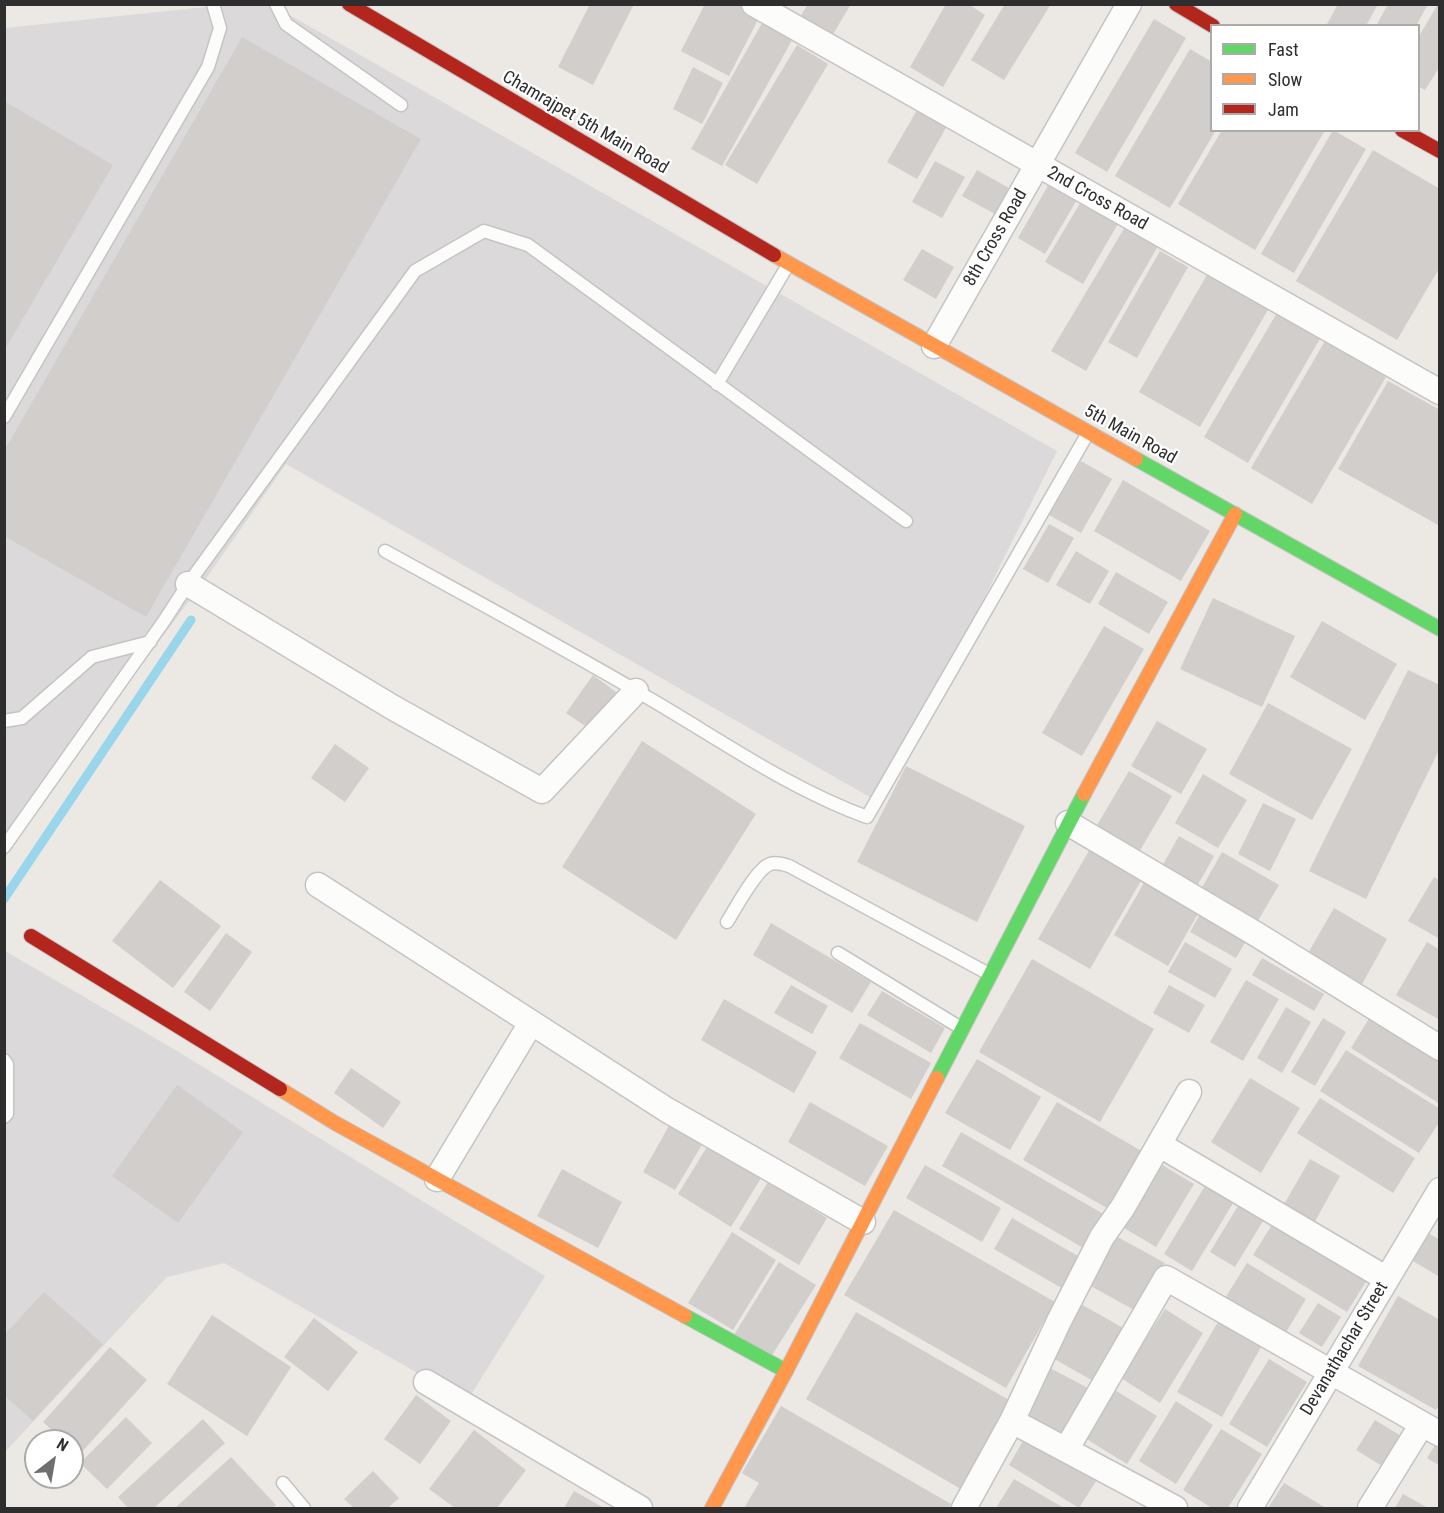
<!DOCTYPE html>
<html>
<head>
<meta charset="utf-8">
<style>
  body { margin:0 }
  #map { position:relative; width:1444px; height:1513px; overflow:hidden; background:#ece8e4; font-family:"Roboto Condensed",sans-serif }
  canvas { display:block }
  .frame { position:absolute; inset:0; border:6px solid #2e2e2e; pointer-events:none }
  .legend { position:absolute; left:1210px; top:24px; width:210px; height:108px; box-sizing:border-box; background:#fff; border:2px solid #ababab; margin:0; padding:8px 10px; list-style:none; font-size:18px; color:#2e2e2e }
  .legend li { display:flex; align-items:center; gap:12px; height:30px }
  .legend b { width:30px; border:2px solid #ababab }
  .north { position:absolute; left:24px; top:1429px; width:60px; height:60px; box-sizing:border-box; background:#fff; border:2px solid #ababab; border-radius:50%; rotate:31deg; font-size:16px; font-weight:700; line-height:24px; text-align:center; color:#2e2e2e }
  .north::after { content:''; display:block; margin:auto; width:21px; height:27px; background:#706f6e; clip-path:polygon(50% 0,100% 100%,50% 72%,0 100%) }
</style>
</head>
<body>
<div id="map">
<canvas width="1444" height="1513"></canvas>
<div class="frame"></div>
<ul class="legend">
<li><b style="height:8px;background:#63d668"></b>Fast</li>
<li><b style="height:8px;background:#ff974d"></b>Slow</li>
<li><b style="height:8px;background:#b3261e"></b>Jam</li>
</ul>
<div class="north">N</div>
</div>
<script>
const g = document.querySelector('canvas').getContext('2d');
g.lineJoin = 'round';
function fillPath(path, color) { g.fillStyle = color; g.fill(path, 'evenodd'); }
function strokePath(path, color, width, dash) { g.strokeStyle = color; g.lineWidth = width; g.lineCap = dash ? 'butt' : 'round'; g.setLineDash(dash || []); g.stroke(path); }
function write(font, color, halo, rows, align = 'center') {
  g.font = font + ' "Roboto Condensed",sans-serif'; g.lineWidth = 4.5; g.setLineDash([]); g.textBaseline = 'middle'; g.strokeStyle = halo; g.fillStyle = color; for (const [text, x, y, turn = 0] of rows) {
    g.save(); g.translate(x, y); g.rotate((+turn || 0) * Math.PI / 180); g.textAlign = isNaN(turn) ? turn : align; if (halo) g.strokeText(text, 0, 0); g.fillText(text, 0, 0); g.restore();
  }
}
fillPath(new Path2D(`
  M225,5h47l785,446 -175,353 -596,-340 -76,109 -160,214 -45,71v-830z
  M5,951l167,97 373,228 -78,125 -243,-138 -57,14 -162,175z`), '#dcd9db');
strokePath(new Path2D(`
  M4,899l187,-279`), '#99d6ec', 9);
fillPath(new Path2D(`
  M590,4h44l-41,81 -35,-18z
  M705,4h47l11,6 -34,66 -48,-25z
  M808,4h43l-19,32 -32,-19z
  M946,4h22l17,11 -42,72 -33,-20z
  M1005,4h46l-47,76 -33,-20z
  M1338,4h40l-12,22h-40z
  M1388,4h40l-12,22h-40z
  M1438,4h2v62l-15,24 -7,-4v-48z
  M766,16l30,17 -74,133 -31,-17z
  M1154,19l32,19 -79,134 -32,-19z
  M242,37l179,102 -275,478 -142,-81v-85z
  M797,45l31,19 -71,120 -32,-19z
  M1190,49l22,13v68h4l-46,78 -55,-32z
  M693,67l30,16 -21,41 -29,-15z
  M4,101l109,64 -109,186z
  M917,110l30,16 -30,53 -30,-17z
  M1222,130h103l-70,120 -77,-46z
  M1333,130l33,19 -72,124 -33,-19z
  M1373,150l67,39v78l-43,73 -101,-59z
  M935,161l30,16 -23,41 -30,-16z
  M977,170l32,18 -14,26 -33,-18z
  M1050,182l28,16 -33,56 -27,-16z
  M1082,200l37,22 -36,62 -38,-22z
  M1125,227l33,19 -72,125 -35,-20z
  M922,249l32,18 -18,32 -33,-19z
  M1160,251l28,16 -51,91 -29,-16z
  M1208,273l61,35 -69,119 -61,-35z
  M1278,311l43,26 -73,126 -44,-26z
  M1325,341l61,36 -74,127 -61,-36z
  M1388,381l52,29v116l-102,-57z
  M1081,461l31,18 -31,54 -32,-18z
  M1123,480l87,51 -29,50 -87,-50z
  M1049,524l25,14 -26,45 -25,-14z
  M1076,551l33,20 -19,33 -34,-19z
  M1116,572l52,30 -19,32 -51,-30z
  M1213,598l82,38 -33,71 -82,-38z
  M1322,621l75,43 -32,56 -75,-43z
  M1104,626l40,23 -62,107 -40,-23z
  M1408,670l32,15v63l-74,151 -57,-28z
  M593,675l27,20 -26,37 -28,-19z
  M1268,703l84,46 -40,71 -83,-46z
  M1157,721l50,28 -26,45 -50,-28z
  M642,741l114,73 -80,126 -114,-73z
  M335,744l34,24 -24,34 -34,-24z
  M906,766l119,60 -48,96 -120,-60z
  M1129,771l43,25 -33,56 -43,-25z
  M1203,774l44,26 -29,48 -43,-25z
  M1263,803l33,16 -26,52 -32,-17z
  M1179,836l35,20 -18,32 -35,-20z
  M1094,842l52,30 -56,97 -52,-30z
  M1222,852l57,33 -23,39 -56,-33z
  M1434,877l6,4v58l-32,-18z
  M160,880l61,46 -48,62 -61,-47z
  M1145,881l54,31 -31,54 -54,-31z
  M1334,908l53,31 -26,47 -54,-31z
  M1200,914l46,27 -10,17 -46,-26z
  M771,923l100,59 -19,31 -99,-58z
  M226,933l26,19 -42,59 -26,-19z
  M1185,942l47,27 -17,29 -47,-26z
  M1427,942l13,8v70l-44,-25z
  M1262,958l62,36 -10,17 -62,-36z
  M1032,959l122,70 -54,93 -121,-70z
  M1246,980l33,19 -36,62 -33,-19z
  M791,985l37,21 -16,28 -38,-21z
  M1169,985l36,20 -16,28 -36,-20z
  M882,991l63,37 -14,25 -64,-38z
  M724,999l93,53 -23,41 -93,-53z
  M1286,1007l25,15 -29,51 -25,-15z
  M1370,1017l70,44v43l-89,-56z
  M1323,1018l23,14 -31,54 -24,-14z
  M860,1023l71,40 -20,36 -72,-41z
  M1346,1050l94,59v12l-21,32 -99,-62z
  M977,1059l64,38 -31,53 -65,-37z
  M351,1068l50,34 -18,26 -49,-35z
  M1250,1078l50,30 -39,65 -50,-31z
  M177,1085l66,47 -65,91 -66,-47z
  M1320,1098l95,60 -22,35 -96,-60z
  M810,1102l78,44 -23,40 -77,-44z
  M1057,1102l88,51 -33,58 -89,-51z
  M670,1124l33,19 -28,47 -32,-18z
  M961,1132l146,84 -20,34 -145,-84z
  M710,1142l53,33 -32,52 -53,-33z
  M1310,1159l30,17 -27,49 -31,-17z
  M1157,1162l37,22 -38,63 -37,-22z
  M925,1165l76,43 -19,34 -76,-44z
  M562,1169l60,33 -24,46 -61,-32z
  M768,1182l59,36 -28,47 -60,-36z
  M1205,1186l28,17 -41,68 -28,-17z
  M1238,1206l25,15 -28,46 -25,-15z
  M894,1210l161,92 -49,86 -162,-93z
  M1012,1218l71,41 -18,31 -71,-41z
  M1273,1223l94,57 -20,32 -94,-57z
  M732,1232l44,28 -43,70 -45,-27z
  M1428,1233l12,7v37l-29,-17z
  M1114,1235l51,28 -27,49 -51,-28z
  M779,1262l37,23 -47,75 -37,-22z
  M1247,1263l59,36 -21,35 -60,-36z
  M44,1292l59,52 -70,77 -29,-26v-60z
  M1398,1296l42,24v84l-4,6 -78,-44z
  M1079,1303l46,26 -30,53 -46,-26z
  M1318,1303l23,14 -19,30 -23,-14z
  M1165,1309l38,24 -43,70 -39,-25z
  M856,1312l160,92 -50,88 -160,-93z
  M212,1315l79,52 -44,69 -80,-52z
  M314,1318l44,34 -30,39 -44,-34z
  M1218,1322l43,25 -39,70 -45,-25z
  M110,1347l37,33 -68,75 -7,-7v-7h-8l-21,-19z
  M1269,1359l38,23 -40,65 -38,-23z
  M1048,1367l40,21 -25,45 -40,-21z
  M1110,1387l47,29 -30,48 -47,-29z
  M416,1395l35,26 -31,43 -36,-25z
  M1176,1401l37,24 -37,59 -37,-23z
  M781,1406l170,98 -3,4h-204l15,-25 -17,-10z
  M126,1417l26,26 -45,46 -27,-26z
  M203,1419l22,24 -71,65h-26l-10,-11z
  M1375,1420l31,19 -19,30 -31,-19z
  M1221,1429l41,25 -34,54h-16l-29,-18z
  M474,1430l52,40 -29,38h-42l-26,-19z
  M1027,1434l71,44 -19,30 -70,-43z
  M1437,1442l3,1v23l-13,-8z
  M231,1457l45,48 -4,3h-97z
  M373,1471l26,27 -11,10h-34l-10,-9z
  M1014,1479l50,29h-68z
  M1284,1483l42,25h-58z
  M574,1491l30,17h-40z
  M1403,1494l25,14h-33z`), '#d1cecb');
const lane = new Path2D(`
  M276,4l10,20 115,81
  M717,384l71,-119
  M4,417l204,-350 12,-39 -7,-24
  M385,551c89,49 179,97 267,149 70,41 138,89 215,117l221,-384
  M4,721l18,-3 70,-61 58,-15
  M4,847l160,-226 24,-37 227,-313 69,-40 44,14 378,276
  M727,922c9,-14 29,-53 43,-58 6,-2 13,0 19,2l200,108
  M838,953l123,75
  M4,1060l3,4v50l-3,3
  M283,1483l21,25`);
const street = new Path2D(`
  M754,4l686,388
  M934,346l195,-342
  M188,584l204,123 150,84 94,-100
  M1068,823l188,111 184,114
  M318,885l349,225 196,112
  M1160,1145l227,134
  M437,1179l94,-156
  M426,1382l214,126
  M1012,1421l163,87
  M1066,1450l100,-172 274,156
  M964,1508l48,-87 47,-100 43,-84 21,-30 66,-115
  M1250,1508l190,-318
  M1370,1508l52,-84`);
const fast = new Path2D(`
  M1136,459l304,170
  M937,1078l147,-284
  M685,1316l101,55`);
const slow = new Path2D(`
  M774,255l362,204
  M1084,794l151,-280
  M280,1089l55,34 350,193
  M712,1508l74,-137 151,-293`);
const jam = new Path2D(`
  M349,4l425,251
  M1176,4l37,22
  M1402,130l38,21
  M31,936l249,153`);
strokePath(lane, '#c5c4c5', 15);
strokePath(street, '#c5c4c5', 27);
strokePath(fast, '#c5c4c5', 16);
strokePath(slow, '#c5c4c5', 16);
strokePath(jam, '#c5c4c5', 16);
strokePath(lane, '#fcfcfb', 12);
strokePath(street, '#fcfcfb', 24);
strokePath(fast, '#63d668', 14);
strokePath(slow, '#ff974d', 14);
strokePath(jam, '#b3261e', 14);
write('18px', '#2e2e2e', '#fff', [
  ["Chamrajpet 5th Main Road",585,123,30],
  ["2nd Cross Road",1097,199,29],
  ["8th Cross Road",996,238,-60],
  ["5th Main Road",1130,435,29],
  ["Devanathachar Street",1345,1349,-59]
]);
</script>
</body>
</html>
